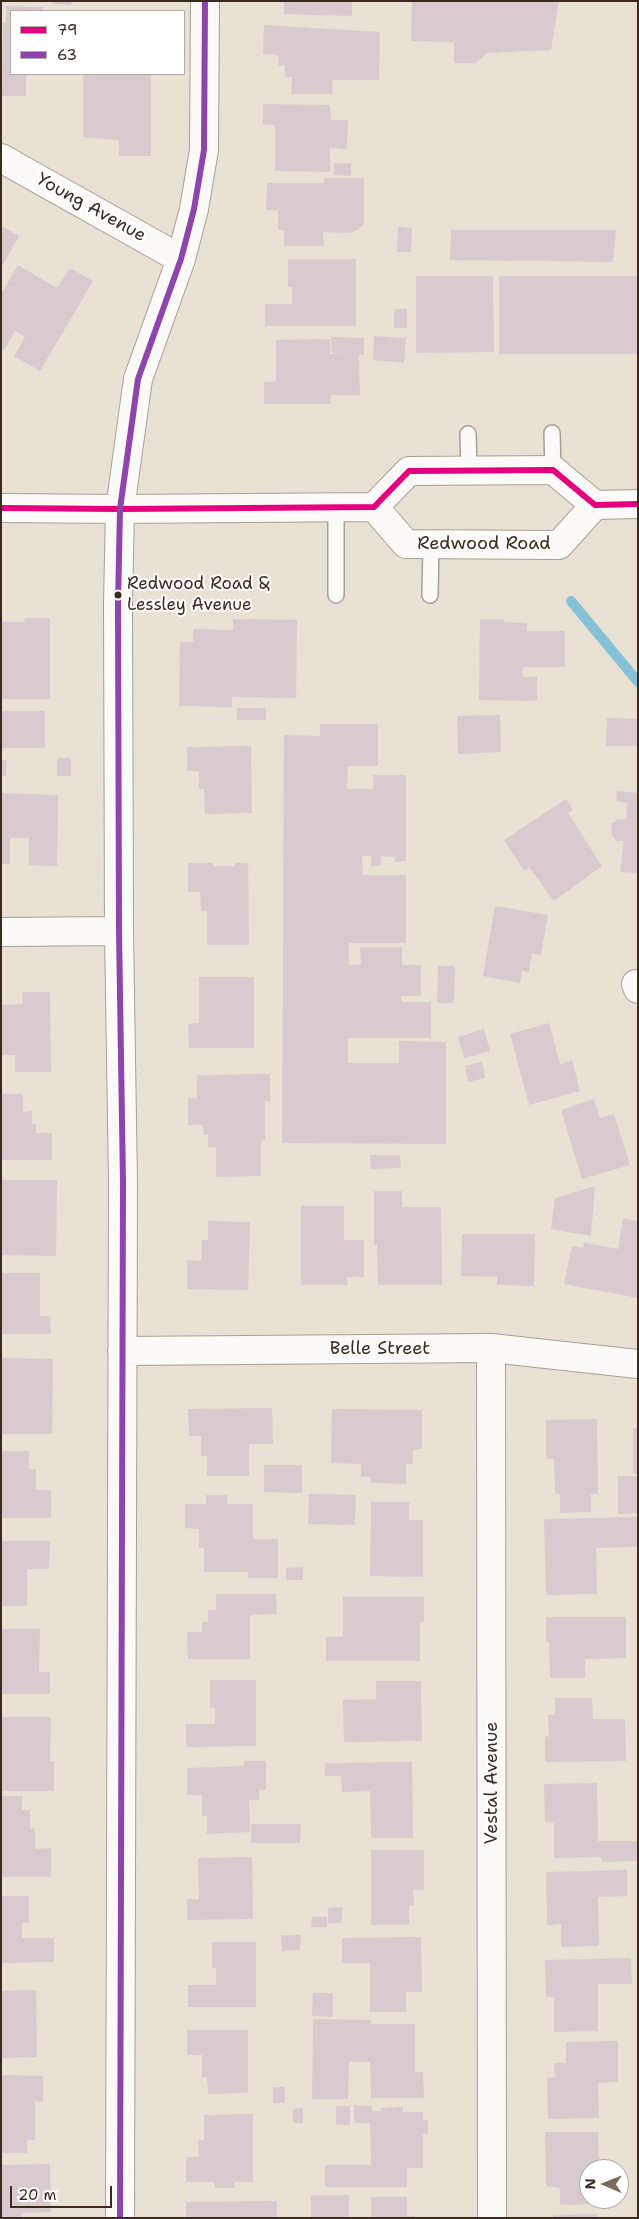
<!DOCTYPE html>
<html>
<head>
<meta charset="utf-8">
<style>
  body { margin:0 }
  #map { position:relative; width:639px; height:2219px; overflow:hidden; background:#e9e1d3; font-family:"Shantell Sans",sans-serif }
  canvas { display:block }
  .frame { position:absolute; inset:0; border:2px solid #3b2a1e; pointer-events:none }
  .legend { position:absolute; left:10px; top:10px; width:175px; height:65px; box-sizing:border-box; background:#fff; border:1px solid #b1aaa5; margin:0; padding:6px 9px; list-style:none; font-size:15px; color:#3b2a1e }
  .legend li { display:flex; align-items:center; gap:10px; height:25px }
  .legend b { width:25px; border:1px solid #b1aaa5 }
  .north { position:absolute; left:579px; top:2159px; width:50px; height:50px; box-sizing:border-box; background:#fff; border:1px solid #b1aaa5; border-radius:50%; rotate:271deg; font-size:14px; font-weight:700; line-height:20px; text-align:center; color:#3b2a1e }
  .north::after { content:''; display:block; margin:auto; width:18px; height:22px; background:#786a5d; clip-path:polygon(50% 0,100% 100%,50% 72%,0 100%) }
  .scale { position:absolute; left:10px; top:2186px; width:102px; height:22px; box-sizing:border-box; border:2px solid #3b2a1e; border-top:0; padding-left:6px; font-size:15px; line-height:18px; white-space:nowrap; color:#3b2a1e; -webkit-text-stroke:4px #fff; paint-order:stroke }
</style>
</head>
<body>
<div id="map">
<canvas width="639" height="2219"></canvas>
<div class="frame"></div>
<ul class="legend">
<li><b style="height:6px;background:#e5007d"></b>79</li>
<li><b style="height:6px;background:#8e44ad"></b>63</li>
</ul>
<div class="north">N</div>
<div class="scale">20 m</div>
</div>
<script>
const g = document.querySelector('canvas').getContext('2d');
g.lineJoin = 'round';
function strokePath(path, color, width, dash) { g.strokeStyle = color; g.lineWidth = width; g.lineCap = dash ? 'butt' : 'round'; g.setLineDash(dash || []); g.stroke(path); }
function fillPath(path, color) { g.fillStyle = color; g.fill(path, 'evenodd'); }
function write(font, color, halo, rows, align = 'center') {
  g.font = font + ' "Shantell Sans",sans-serif'; g.lineWidth = 4; g.setLineDash([]); g.textBaseline = 'middle'; g.strokeStyle = halo; g.fillStyle = color; for (const [text, x, y, turn = 0] of rows) {
    g.save(); g.translate(x, y); g.rotate((+turn || 0) * Math.PI / 180); g.textAlign = isNaN(turn) ? turn : align; if (halo) g.strokeText(text, 0, 0); g.fillText(text, 0, 0); g.restore();
  }
}
strokePath(new Path2D(`
  M571,601l67,81`), '#86c2d7', 10);
fillPath(new Path2D(`
  M52,1h20l-1,4 -19,-1z
  M284,1h68v15l-68,-2z
  M412,1h147l-8,49 -64,3 -11,10h-22v-21l-43,-1z
  M6,6l37,1v4h-32v63h15v22h-24l1,-73h3z
  M264,25l116,7 -1,48h-47l1,14h-42l1,-17h-7v-12l-6,1 -1,-11 -15,-1z
  M83,74h68v82h-32v-16l-36,-3z
  M263,104l67,1 1,15h17l-1,29 -17,-1v24l-55,-1v-46h-12z
  M334,163h17v13l-17,-1z
  M324,178h40v46l-7,6 -7,3 -27,-1 1,14h-40v-16h-6v-20h-12l1,-27h57z
  M1,226l18,10 -18,32z
  M398,227l14,1 -1,24h-14z
  M451,230h165l-3,32 -163,-2z
  M288,259h68v67h-91v-22h27v-17h-4z
  M18,265l39,23 13,-20 23,13 -53,90 -26,-15 11,-19 -10,-6 -11,19 -3,-2v-54z
  M416,276h77l1,76 -78,1z
  M499,276h139v78h-139z
  M394,309h13v19h-13z
  M374,336l32,2 -2,25 -31,-3z
  M331,337l33,1v17h-5l1,40h-30l1,9h-67v-22l12,-1v-41l54,-1v15h15l-13,-1z
  M25,618h25v81h-49v-77h23z
  M233,619l64,1 -1,78 -64,-1v10l-53,-1 1,-64h13v-13l40,1z
  M480,619h24v3l23,1v8h38v36h-42v10h14v24l-58,-1z
  M237,708h29v12h-29z
  M1,711h44v37h-44z
  M500,715l1,37 -43,2 -1,-38z
  M607,718l31,1v27h-32z
  M320,724h58v42h-30l-1,23h27l-1,-14h33v86l-11,1v-5l-14,-1 -1,10h-9v-10h-9l1,19h43v68h-57v22h12l-1,-18h42v18h19v31h-20v6h30v36h-83v25h51v-22l47,1v102l-164,-1 2,-408 36,1z
  M251,746l1,67 -47,1 -1,-25h-5v-18h-12v-24z
  M57,758h14v18h-14z
  M1,760h6l-1,16h-5z
  M617,791l21,2v80l-18,-1 4,-31h-8l-5,-7 1,-11 6,-4h8l1,-16 -11,-2z
  M1,793l57,2 -1,71 -28,-1v-27h-19v26h-9z
  M566,799l7,11 -5,3 34,53 -48,35 -25,-34 -5,4 -20,-31z
  M188,863h25v3h22v-3h13l1,82h-42v-34h-6l-1,-19h-12z
  M495,906l53,9 -7,40 -9,-2 -3,19 -7,-1 -2,12 -37,-7z
  M438,966h17l-1,37h-17z
  M199,977h55v71h-65l-1,-24 11,-1z
  M22,992h28l1,80h-36v-17h-14l1,-50 21,-1z
  M549,1023l11,41 12,-4 8,31 -51,14 -19,-71z
  M484,1029l6,22 -26,7 -6,-21z
  M482,1062l3,16 -17,4 -3,-16z
  M270,1074v27h-5v40l-4,-1v36l-45,1v-30h-8v-12h-4l-1,-10h-15v-27h9v-23z
  M1,1094h22v18l9,-1v13h4v9h16v27h-51z
  M594,1099l6,19 14,-4 16,51 -48,14 -21,-69z
  M370,1155h30l1,13 -30,1z
  M1,1180h56l-1,76 -55,-1z
  M595,1186l-4,50 -40,-7 4,-31z
  M374,1191h28v16h39l1,78h-64l-1,-40h-3z
  M301,1206h43v34h20v37h-17l1,8h-47z
  M623,1218l15,3v77l-74,-14 8,-38 11,2 1,-5 34,6z
  M208,1221l42,1 -2,68 -61,-1v-29l14,1 1,-21h6z
  M462,1234h73l-1,52 -37,-1v-8l-36,-1z
  M1,1273h39v43h10l1,18h-50z
  M1,1358l52,1 -1,75h-51z
  M272,1408l1,36h-24v32h-42v-20h-6v-20h-12l-1,-27z
  M332,1409l90,1v39l-9,1v14h-7v20l-35,-1v-6h-10v-13l-30,-1z
  M597,1419l1,75h-7v18l-31,1v-19h-5l-1,-35h-8v-39z
  M633,1428h5v46h-5z
  M1,1451h28v18h7v21h15v28h-50z
  M264,1465h38v28l-38,-1z
  M618,1476h20v37l-20,1z
  M309,1494l47,1 -1,30 -47,-1z
  M206,1495h21v9h26v35h25v39h-30v-6h-44v-24h-5v-19l-14,-1v-24h21z
  M371,1502h38v18h14v57l-53,-1z
  M638,1517v30l-42,1 1,46 -51,1 -2,-76z
  M1,1541h49l-1,28h-22v37h-26z
  M303,1567v13h-17v-12z
  M216,1594h60l1,20 -27,1v44h-62l-1,-27h15v-10h6v-12h8z
  M343,1597h81v25l-4,1v38h-94v-24h17z
  M546,1617h80v41l-41,1v19h-35l-1,-36h-3z
  M1,1629h39l-1,43h11v22h-49z
  M210,1680h46v66l-70,1v-23h29v-17l-5,1z
  M376,1681h45l1,60 -78,1 -1,-42 33,-1z
  M555,1698h37l1,21h32l1,42 -81,1v-25l4,-1 -1,-21h7z
  M1,1717h50l-1,44h4v30h-53z
  M244,1761h22v29h-7v10h-10l1,32 -43,2v-18h-5v-21h-15v-27l57,-2z
  M412,1762l1,76h-42l-1,-47 -28,1 -1,-16h-16v-13z
  M597,1783l1,58h40v20l-37,1v-5l-47,1v-35l-9,-1 -1,-38z
  M1,1796h21v14h8v19l5,-1v21l16,-1v29h-50z
  M251,1824h50l-1,19h-49z
  M371,1850h53v40l-11,-1 1,17h-5v19h-38z
  M252,1857l1,62 -66,1v-21h12l-1,-41z
  M627,1870v26l-29,1 1,49 -38,1v-23l-14,1 -1,-53z
  M1,1896h28v27h-7v15h32v24l-53,1z
  M342,1907v16h-14v-15z
  M312,1917h15v10h-16z
  M281,1935h20l-1,15 -18,1z
  M421,1937l1,55h-16v20h-36v-49h-28v-25z
  M212,1942h44v65h-68v-22h28v-17h-4z
  M631,1958l1,26h-34v47l-44,1v-35h-8l-1,-37z
  M36,1990l1,67 -36,1v-67z
  M313,1993h20v24l-21,-1z
  M313,2019l58,1v4h44v48h8l1,26h-53l-1,-36h-21l-1,37h-36z
  M187,2030h61v63l-40,1 -1,-17h-5v-22h-15z
  M618,2041v41l-20,1 1,35 -51,1 -1,-41 8,-1 -1,-14h12v-21z
  M1,2075l42,1v26l-8,-1v39h-8v13h-26z
  M273,2087h12v16h-12z
  M354,2105l18,1v5h9v-3l22,-1v5h20v8h5v14h-5v34h-16v19h-82v-22h46l-1,-42h-16z
  M336,2106h14v19h-14z
  M303,2108v15h-10v-14z
  M253,2114v68h-19l1,6h-20v-6h-29v-25h13l-1,-17h6v-25z
  M545,2132h53l1,37h-10v30h9v5l-38,1v-17l-14,-2z
  M50,2164l1,48 -29,1v5h-21v-53z
  M311,2195h38v23h-38z
  M371,2197h36v19h8v2h-44z
  M277,2201v17h-91v-16z
  M598,2214l-1,4h-44v-3z`), '#d8cacf');
const lane = new Path2D(`
  M552,433l1,37
  M468,434l1,36
  M336,595v-88
  M430,595l1,-50`);
const street = new Path2D(`
  M1,158l180,101
  M1,932l118,-1
  M636,984l2,5
  M491,1348l1,870
  M122,1351l369,-3 147,16
  M120,2218l3,-1035 -4,-252 -1,-327 2,-95 18,-130 43,-120 13,-50 10,-59 1,-149`);
const secondary = new Path2D(`
  M374,507l32,37 153,1 36,-40
  M1,508l119,1 254,-2 35,-36 144,-1 42,35 43,-1`);
strokePath(lane, '#a6a096', 18);
strokePath(street, '#a6a096', 30);
strokePath(secondary, '#a6a096', 30);
strokePath(lane, '#fcfaf8', 15);
strokePath(street, '#fcfaf8', 28);
strokePath(secondary, '#fcfaf8', 28);
strokePath(new Path2D(`
  M1,508l119,1 254,-2 35,-36 144,-1 42,35 43,-1`), '#e5007d', 6);
strokePath(new Path2D(`
  M120,2218l3,-1035 -4,-252 -1,-327 2,-95 18,-130 43,-120 13,-50 10,-59 1,-149`), '#8e44ad', 6);
for (const [x, y, r, color] of [
  [118,595,4.5,"#3b2a1e"]
]) { const dot = new Path2D(); dot.arc(x, y, r, 0, 2 * Math.PI); g.fillStyle = color; g.fill(dot); strokePath(dot, '#fff', 2); }
write('17px', '#3b2a1e', '#fff', [
  ["Redwood Road &",127,585],
  ["Lessley Avenue",127,606]
], 'left');
write('18px', '#3b2a1e', '#fff', [
  ["Young Avenue",91,208,29],
  ["Redwood Road",484,544],
  ["Belle Street",380,1349],
  ["Vestal Avenue",492,1783,-90]
]);
</script>
</body>
</html>
